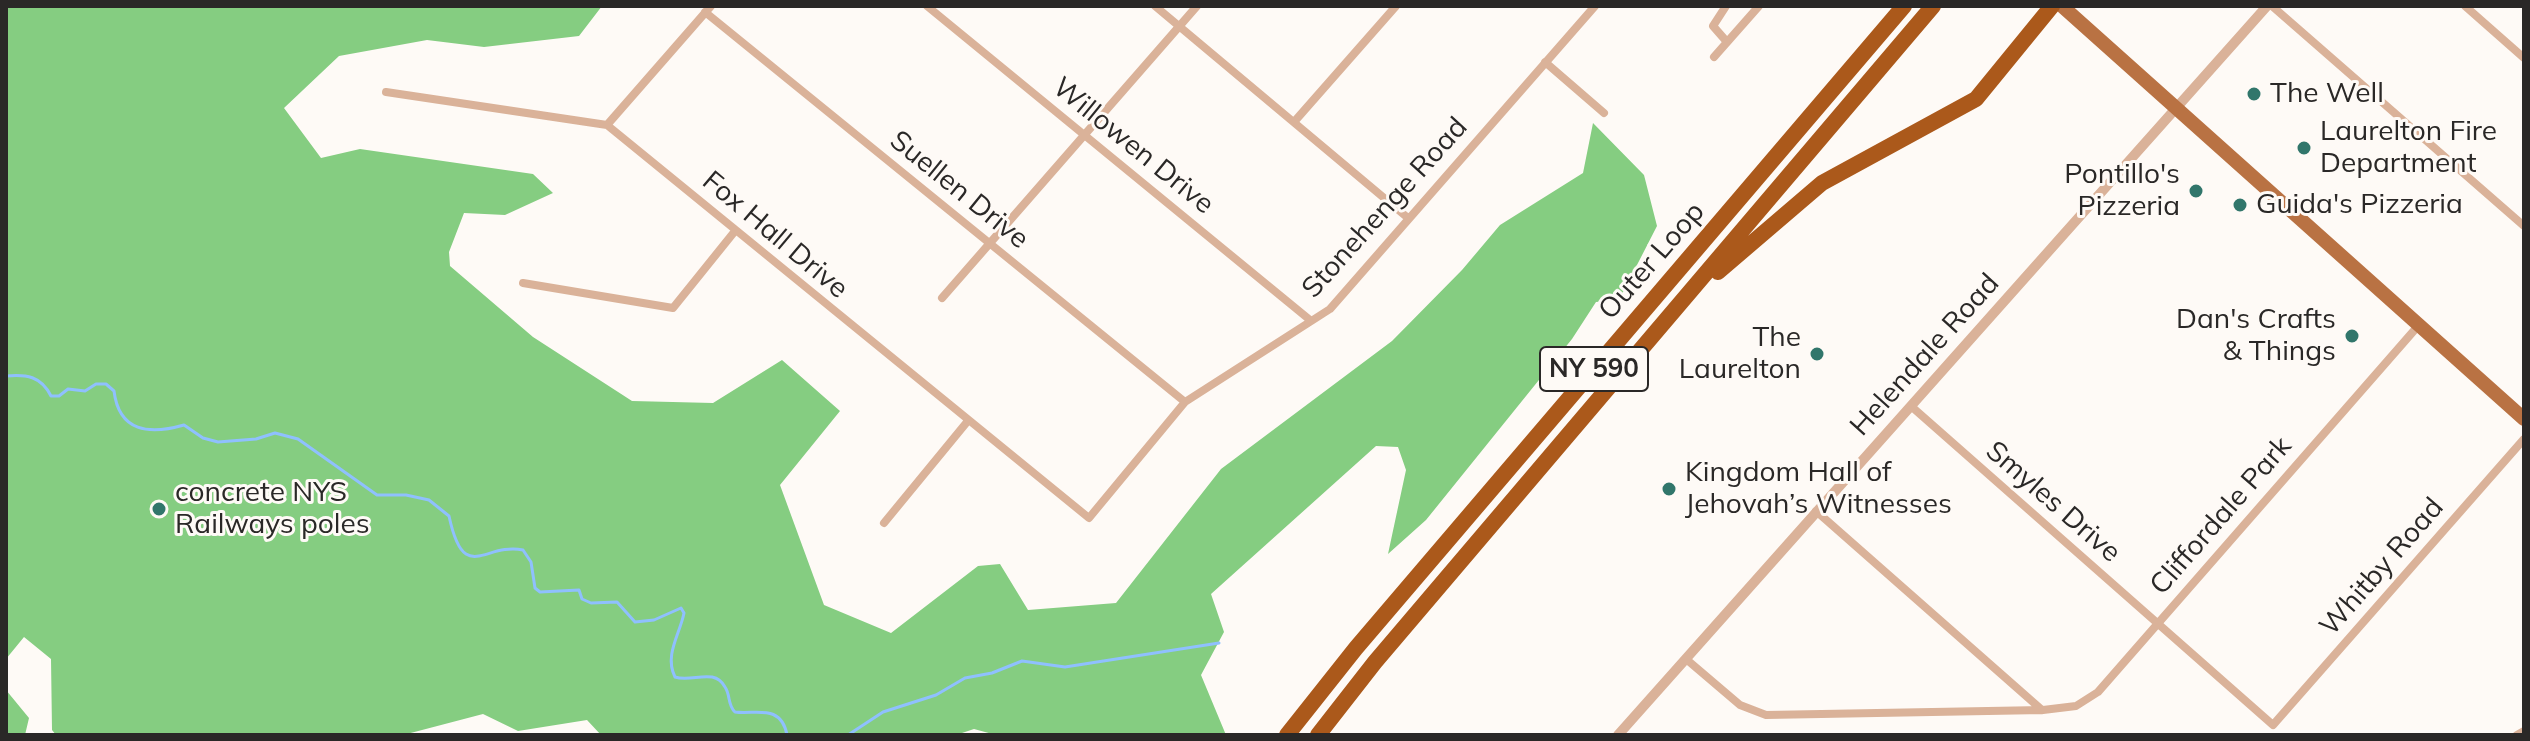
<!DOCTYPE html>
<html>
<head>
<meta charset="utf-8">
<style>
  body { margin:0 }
  #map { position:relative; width:2530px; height:741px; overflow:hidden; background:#fefaf6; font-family:Mulish,sans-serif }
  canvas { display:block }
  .frame { position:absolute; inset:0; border:8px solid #2a2827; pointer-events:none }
</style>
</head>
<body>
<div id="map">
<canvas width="2530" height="741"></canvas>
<div class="frame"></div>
</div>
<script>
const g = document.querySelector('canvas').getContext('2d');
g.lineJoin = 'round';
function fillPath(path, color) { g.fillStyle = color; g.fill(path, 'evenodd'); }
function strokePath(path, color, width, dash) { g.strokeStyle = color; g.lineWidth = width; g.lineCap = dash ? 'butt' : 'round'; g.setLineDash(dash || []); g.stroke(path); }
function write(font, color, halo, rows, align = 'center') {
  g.font = font + ' Mulish,sans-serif'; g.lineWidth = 6; g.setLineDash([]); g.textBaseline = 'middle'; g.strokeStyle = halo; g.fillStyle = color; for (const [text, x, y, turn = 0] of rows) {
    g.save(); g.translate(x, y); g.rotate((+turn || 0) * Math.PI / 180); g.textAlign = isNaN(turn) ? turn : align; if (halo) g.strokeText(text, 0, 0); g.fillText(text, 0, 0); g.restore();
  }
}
fillPath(new Path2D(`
  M6,6h596l-23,30 -95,11 -57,-7 -88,16 -55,52 37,50 39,-9 173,25 20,19 -48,22 -41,-2 -15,39 1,14 83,71 99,64 81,2 69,-43 58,51 -60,74 44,120 67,28 87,-67 22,-2 28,46 88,-7 105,-134 171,-128 70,-71 38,-45 83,-52 10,-50 51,52 13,51 -38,74 -23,2 -24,37 -146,181 -38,34 18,-84 -8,-23 -22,-1 -165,148 13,38 -23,43 25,60h-230l-22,-6 -18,6h-355l-14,-15 -69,11 -35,-17 -80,21h-347l-4,-5 -1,-71 -27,-22 -18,22z
  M6,690l23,28 -4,17h-19z`), '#85cd81');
strokePath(new Path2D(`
  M6,376c20,-2 35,0 45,20h8l9,-7 17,2 11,-7h10l8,7c5,41 35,44 70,34l19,13 15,4 38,-3 19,-6 23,6 79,56h29l23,5 20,16c15,70 35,26 74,34l8,12 4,26 5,4 39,-2 3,9 9,4 26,-1 18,20 19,-2 27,-12 3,5c-4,21 -20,42 -9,64 17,6 39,-10 50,10 6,9 2,17 10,25 20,3 46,-9 52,23
  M826,735h8
  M848,735l35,-23 53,-17 29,-17 27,-5 30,-12 43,6 154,-24`), '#8fc0fe', 3);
strokePath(new Path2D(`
  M927,6l383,314
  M1155,6l253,212
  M1726,6l-13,20 14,16
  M2272,6l252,220
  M2465,6l59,52
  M705,12l480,390
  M1714,57l45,-51
  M1545,62l59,51
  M386,92l221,33 482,393 96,-116 145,-93 265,-303
  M1294,122l102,-116
  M607,125l104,-119
  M523,283l150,25 62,-77
  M942,298l255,-292
  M1912,407l361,318 251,-286
  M1816,511l226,199
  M884,523l83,-101
  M1686,659l54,46 26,10 277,-5 33,-4 22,-14 320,-366
  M2517,735l7,-4`), '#dab299', 8);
strokePath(new Path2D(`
  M1618,735l649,-729`), '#dab299', 10);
strokePath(new Path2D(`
  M2062,6l462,413`), '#b97243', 14);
strokePath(new Path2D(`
  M1718,272l104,-89 154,-84 76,-93
  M1287,735l69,-87 548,-642
  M1318,735l57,-73 558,-656`), '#ab591b', 16);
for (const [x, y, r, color] of [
  [2254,94,8,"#31766b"],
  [2304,148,8,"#31766b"],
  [2196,191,8,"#31766b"],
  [2240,205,8,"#31766b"],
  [2352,336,8,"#31766b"],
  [1817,354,8,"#31766b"],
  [1669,489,8,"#31766b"],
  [159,509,8,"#31766b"]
]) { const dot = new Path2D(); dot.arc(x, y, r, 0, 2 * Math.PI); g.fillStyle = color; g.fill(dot); strokePath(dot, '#fefaf6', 3); }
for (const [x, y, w] of [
  [1594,369,108]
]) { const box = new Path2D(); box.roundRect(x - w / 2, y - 22, w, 44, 6); g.fillStyle = '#fefaf6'; g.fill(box); strokePath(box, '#2a2827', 2); }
write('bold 26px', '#2a2827', null, [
  ["NY 590",1594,369]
]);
write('28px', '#2a2827', '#fefaf6', [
  ["The Well",2270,94],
  ["Laurelton Fire",2320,132],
  ["Department",2320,164],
  ["Pontillo's",2180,175,"right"],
  ["Pizzeria",2180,207,"right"],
  ["Guida's Pizzeria",2256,205],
  ["Dan's Crafts",2336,320,"right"],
  ["& Things",2336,352,"right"],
  ["The",1801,338,"right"],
  ["Laurelton",1801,370,"right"],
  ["Kingdom Hall of",1685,473],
  ["Jehovah’s Witnesses",1685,505],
  ["concrete NYS",175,493],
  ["Railways poles",175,525]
], 'left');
write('28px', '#2a2827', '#fefaf6', [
  ["Willowen Drive",1133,146,39],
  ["Suellen Drive",959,190,39],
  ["Stonehenge Road",1385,208,-48],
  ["Fox Hall Drive",775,235,40],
  ["Outer Loop",1652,261,-49],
  ["Helendale Road",1925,355,-48],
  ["Smyles Drive",2053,502,41],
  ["Cliffordale Park",2221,516,-49],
  ["Whitby Road",2382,567,-49]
]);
</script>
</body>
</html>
